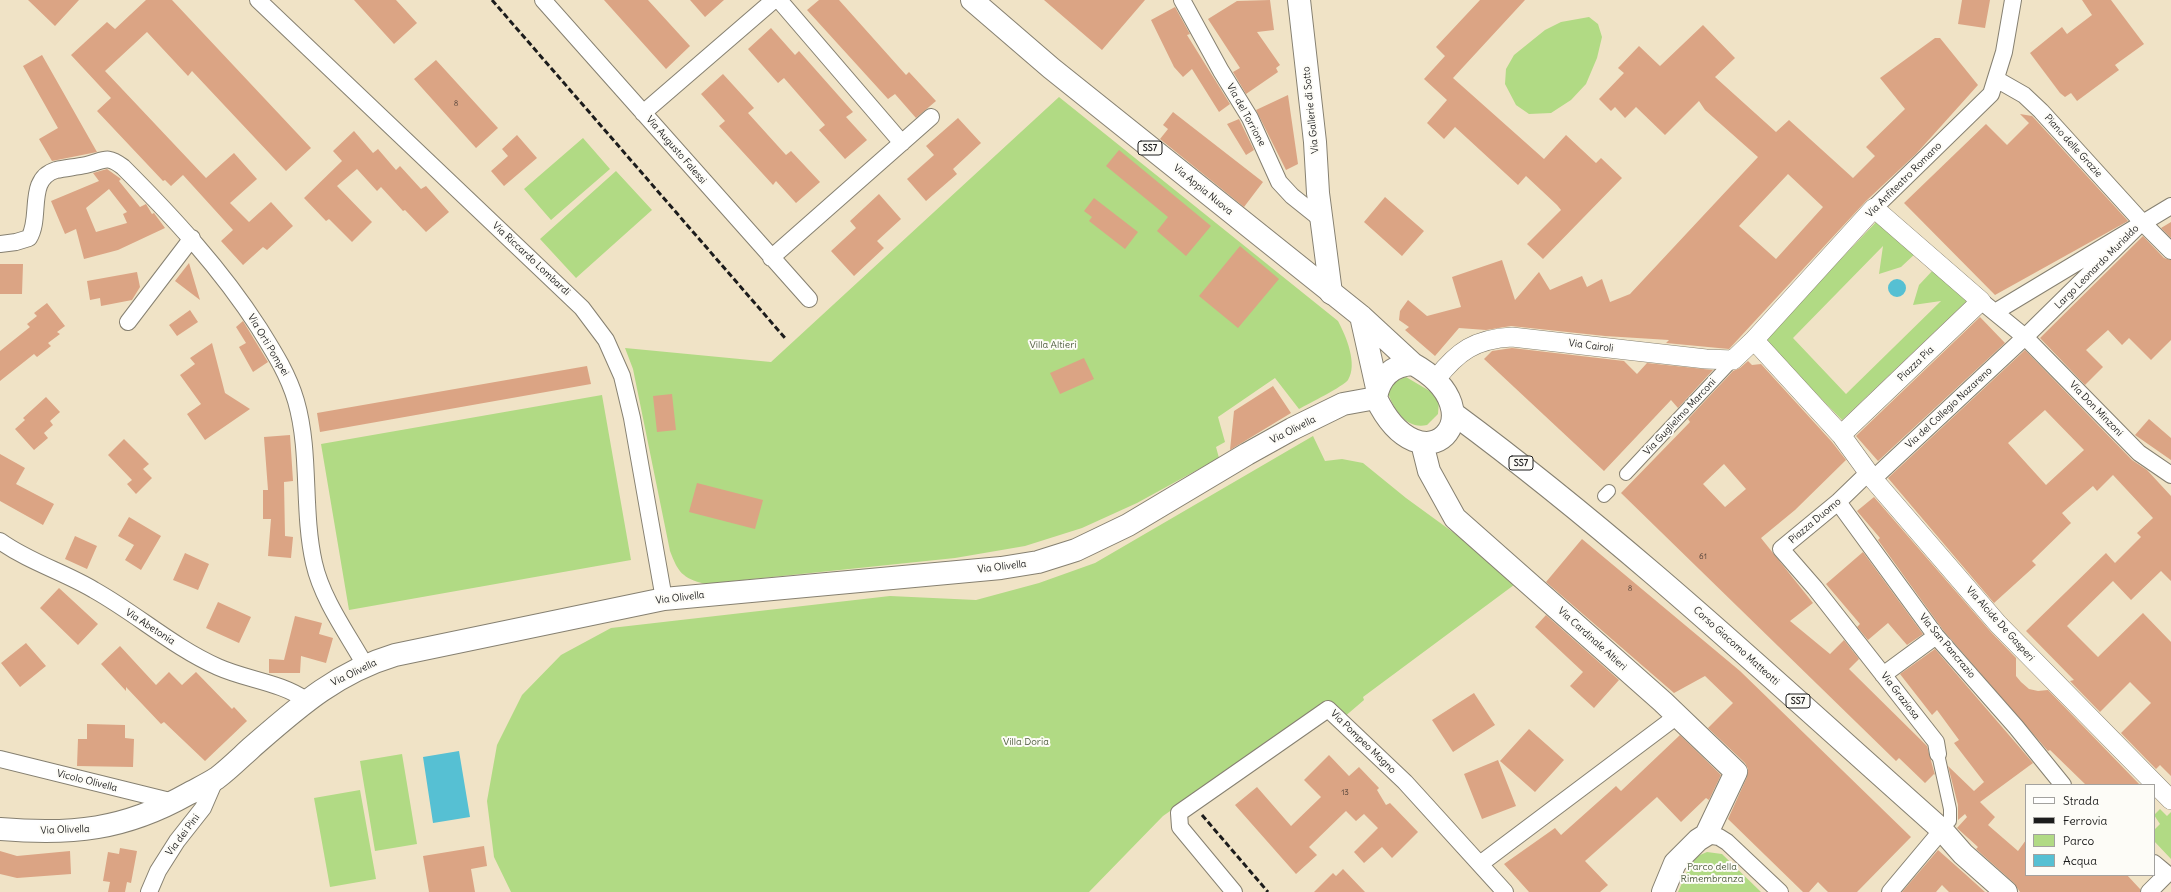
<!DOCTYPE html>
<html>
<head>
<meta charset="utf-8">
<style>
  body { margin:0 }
  #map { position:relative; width:2171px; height:892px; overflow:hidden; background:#f0e3c6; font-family:Delius,sans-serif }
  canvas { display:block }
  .legend { position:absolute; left:2025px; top:784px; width:130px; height:92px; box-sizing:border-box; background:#fdfcf7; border:1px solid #a3a29f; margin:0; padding:5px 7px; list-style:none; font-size:12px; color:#1c1c1c }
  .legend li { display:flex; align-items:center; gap:8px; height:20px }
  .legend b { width:20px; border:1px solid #a3a29f }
</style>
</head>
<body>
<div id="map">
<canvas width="2171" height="892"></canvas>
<ul class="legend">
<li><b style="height:5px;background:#fff"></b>Strada</li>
<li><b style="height:5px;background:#1c1c1c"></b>Ferrovia</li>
<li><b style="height:11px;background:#b1da84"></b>Parco</li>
<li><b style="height:11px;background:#56c0d3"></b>Acqua</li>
</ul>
</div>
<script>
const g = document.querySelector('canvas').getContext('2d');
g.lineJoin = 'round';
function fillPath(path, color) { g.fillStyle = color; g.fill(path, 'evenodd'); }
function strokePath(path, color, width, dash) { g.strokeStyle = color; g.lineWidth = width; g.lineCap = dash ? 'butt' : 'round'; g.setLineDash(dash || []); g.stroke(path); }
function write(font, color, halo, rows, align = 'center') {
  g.font = font + ' Delius,sans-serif'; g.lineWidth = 4; g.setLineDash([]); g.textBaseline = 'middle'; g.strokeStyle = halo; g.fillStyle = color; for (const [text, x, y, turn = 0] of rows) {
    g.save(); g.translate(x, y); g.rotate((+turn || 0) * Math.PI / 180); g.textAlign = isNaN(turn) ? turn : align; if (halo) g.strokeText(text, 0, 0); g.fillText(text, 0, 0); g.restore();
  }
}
fillPath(new Path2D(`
  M1589,17l9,7 4,13 -5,21 -11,26 -15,16 -20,13 -22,1 -13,-9 -11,-21 1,-15 8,-14 31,-25 16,-8z
  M1059,97l279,224c8,15 20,43 10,59 -4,6 -40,24 -49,29l-24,-31 -57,39 7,25 -9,5 3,11 -82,45 -55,25 -57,18 -70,12 -250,26c-23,-6 -27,-12 -35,-33l-37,-182 -8,-21 146,14z
  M583,138l27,31 -59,51 -27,-31z
  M616,171l36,39 -76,68 -36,-39z
  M1878,220l38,33 -15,14 -22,7 4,-28 -90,92 53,56 95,-93 -28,4 6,-20 15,-16 36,29 -128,122 -78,-80z
  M1406,377l27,16 6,8 -1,13 -11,11c-20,5 -33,-15 -39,-32l5,-11z
  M602,395l29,165 -282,50 -28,-166z
  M1313,436l12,25 17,-2 21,4 43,35 81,59 31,25 -155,115 1,3 -21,18 -17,-16 -163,114 -74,76h-578l-17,-35 -7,-56 10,-56 25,-50 39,-40 50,-27 279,-32 86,4 63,-17 56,-20z
  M402,754l15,90 -42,7 -15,-90z
  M360,790l16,89 -46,8 -16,-89z
  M2160,809l7,7 4,-4v47l-17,-18v-11l6,-6 -6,-9z
  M1707,852l15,2 39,38h-83l15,-34z`), '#b1da84');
fillPath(new Path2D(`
  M1888 288a9 9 0 1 1 18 0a9 9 0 1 1-18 0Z
  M459,751l11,66 -37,6 -10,-66z`), '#56c0d3');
fillPath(new Path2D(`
  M28,0h51l-24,26z
  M146,0h26l139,148 -25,23 -94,-100 -4,5 -41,-44 -42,39 101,107 28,-25 23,26 -27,24 19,19 22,-20 22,24 -26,24 -4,-3 -20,18 -22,-24 12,-11 -50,-55 -12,11 -6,-6 -2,1 -66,-70 14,-13 -40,-43 36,-33 8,7z
  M354,0h42l21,23 -23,21z
  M604,0h44l42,46 -24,23z
  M690,0h34l-19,17z
  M819,0h20l67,75 3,-3 27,29 -20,17 -21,-24 -7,5 -81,-89z
  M1044,0h101l-43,50z
  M1270,0l4,30 -17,2 23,33 -4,3 2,4 -32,22 -13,-22 7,-4 -32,-49 29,-18z
  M1480,0h45l-72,78 91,81 22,-24 30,28 5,-5 21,20 -79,81 -16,-15 34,-34 -4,-5 -31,-29 -8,9 -63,-58 -11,12 -17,-16 20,-23 -23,-21 21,-23 -9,-9z
  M1962,0h28l-5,28 -27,-4z
  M2082,0h29l33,44 -29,21 4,5 -42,31 -6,-8 -6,4 -5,-4 -30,-40 32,-26 5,7 25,-19z
  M1175,7l15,27 -3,1 43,69 -11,8 -27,-43 -9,8 -9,-10 -23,-47z
  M1703,25l32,33 -20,19 61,55 13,-12 64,58 22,-22 -9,-9 39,-38 -25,-31 55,-40h5l38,47 -62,69 -50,47 -137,148 -63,-6 3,-3 -64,-4 -94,-10 -25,4 -27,-2 -24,28 -30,-26 4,-3 -10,-7 1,-9 8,-11 19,16 34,-9 -9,-30 50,-17 13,40 24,-28 11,18 32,-14 5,11 15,-8 8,23 20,-8 128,-137 -53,-47 -6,-9 -34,34 -29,-28 -11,11 -10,-11 -4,4 -12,-12 25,-26 -6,-5 21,-22 21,20zM1788,174l35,33 -47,52 -37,-33z
  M771,28l24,27 4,-4 54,61 -7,5 21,23 -22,19 -26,-29 6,-5 -41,-47 -6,5 -30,-34z
  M42,55l4,7 51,90 -45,9 -13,-22 19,-11 -35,-62z
  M436,60l62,68 -22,20 -62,-69z
  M723,74l31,34 -6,5 38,42 5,-4 29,31 -24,21 -20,-22 -3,4 -54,-59 6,-5 -24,-27z
  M1288,95l10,69 -12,6 -30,-60z
  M1173,112l90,70 -19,25 -84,-68 8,-10 -5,-4z
  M2020,114l12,2 2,2 94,103 -133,74 -91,-92 82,-79 21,21 22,-22z
  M958,118l23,25 -28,26 4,5 -31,27 -19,-22 27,-24 -8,-9z
  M1239,119l15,31 -8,5 -19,-31z
  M354,131l19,22 5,-4 18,21 4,-4 21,23 5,-3 23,26 -23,20 -21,-22 -2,1 -22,-24 -4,4 -20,-22 -20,17 35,36 -20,20 -23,-23 -3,2 -22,-23 38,-37 -9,-10z
  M517,135l20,23 -33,28 -13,-15 17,-15 -6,-7z
  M1119,150l92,76 -25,30 -29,-25 11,-14 -62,-51z
  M107,169l14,10 -2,2 21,26 6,-3 6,10 2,-1 11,15 -47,22 -34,9 -8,-30 -11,5 -14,-33 48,-20 -6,-8zM109,189l18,23 -4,2 4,9 -31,9 -10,-24z
  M879,194l22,25 -24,22 7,7 -30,28 -23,-25 25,-23 -6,-7z
  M1385,197l39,34 -22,25 -38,-34z
  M1094,198l44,34 -13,17 -36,-28 3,-4 -8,-6z
  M2171,222v16l-10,-10z
  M2143,236l21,22 7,2v80l-20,20 -22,-22 -7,7 -14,-15 -22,20 17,17 -18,18 -45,-47z
  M1240,246l39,33 -41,49 -39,-32z
  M189,263l11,37 -25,-19z
  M0,264h23l-1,30h-22z
  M137,272l3,15 -8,13 -31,6 -1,-8 -10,2 -3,-19z
  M47,303l18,23 -8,6 3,2 -12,9 3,3 -14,11 -3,-3 -34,27v-30l30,-24 -3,-3 10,-8 -3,-3z
  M190,310l8,12 -21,14 -8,-11z
  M1980,317l25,26 -127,118 -22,-25z
  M243,321l25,41 -15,10 -14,-25 7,-4 -10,-16z
  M212,343l13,50 25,16 -45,31 -18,-26 14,-10 -21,-29 15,-11 -5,-6z
  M1512,348l112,13 13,13 10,-11 66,7 -35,38 -7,-8 -67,71 -120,-112 8,-8z
  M2025,350l107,110 15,10 24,26v85l-10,-10 -30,29 -18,-19 -46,45 31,31 45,-44 28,29v134l-11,-11 -4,4 -35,-36 30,-30 -21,-21 -30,30 -30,-31 4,-1 -48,-49 80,-78 9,10 26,-26 -4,-4 16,-15 -40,-43 -16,16 -4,-5 -31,27 9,10 -39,38 4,4 -42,38 -106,-125zM2045,410l39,40 -38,35 -38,-42z
  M1084,358l10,21 -34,15 -10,-21z
  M1748,361l4,4 9,-1 71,78 14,18 -51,50 -34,28 52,65 -23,18 40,33 14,-14 15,19 -10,10 78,77 8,29 -1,-1 -9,9 -26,-25 -3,3 -275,-268 69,-71 -2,-3 45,-48 7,-3zM1724,464l22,25 -21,18 -22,-23z
  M587,366l4,18 -271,48 -3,-19z
  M1273,386l18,27 -61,37 4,-39z
  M672,394l4,36 -19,2 -4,-36z
  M46,397l14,15 -10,9 3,4 -9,8 4,5 -14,12 -19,-21 10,-9 -2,-2z
  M2149,419l22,19v22l-36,-25z
  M290,435l3,46 -9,1 1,54 8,1 -2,21 -23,-2 3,-37h-8v-29h5l-4,-53z
  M124,439l25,25 -6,5 9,9 -16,16 -9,-10 5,-4 -24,-25z
  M0,454l25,14 -9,16 38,20 -11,21 -43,-24z
  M697,483l66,17 -8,29 -66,-17z
  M1874,497l116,134 26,27v18l5,6 8,7 9,2 10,-1 92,95h-54l-36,-35 -2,1 -105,-121 -65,-90 2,-2 -23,-27z
  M129,517l32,19 -20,34 -16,-10 9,-15 -16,-9z
  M75,536l22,10 -10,23 -22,-10z
  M1582,539l158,132 171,166 -54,55h-29l-10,-10 -9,10h-6l-75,-73 19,-42 1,-8 -3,-6 -37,-35 25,-25 -28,-27 -31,17 -128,-111z
  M1863,552l60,82 -16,11 -19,-22 -20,17 -11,-13 3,-3 -34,-40z
  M185,553l24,11 -11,26 -25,-10z
  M59,588l39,36 -20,21 -38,-37z
  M218,602l33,15 -12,26 -33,-15z
  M1546,615l73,65 -25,28 -24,-22 13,-14 -48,-45z
  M295,616l27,7 -3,11 14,4 -7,25 -25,-7 -1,17h-31v-14l15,1z
  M26,643l20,23 -26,21 -19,-24z
  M120,646l36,39 13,-13 13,13 14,-13 36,37 2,-2 13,14 -42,40 -41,-39 -3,2 -35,-37v4l-25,-27z
  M1935,649l98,114 -53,39 15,15 -7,8 30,26 8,-11v35h101l13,14v3h-120l-6,-9 -38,-34 2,-2 -21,-19 10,-11 -2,-3 -7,6v-15l-10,-39 26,25 10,-9 -30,-39 5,-3 -22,-30 -5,5 -32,-41z
  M1474,693l21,32 -42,27 -21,-32z
  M87,724l38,1v13l9,1 -1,28 -56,-1 1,-27h9z
  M1529,729l35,31 -29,32 -35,-31z
  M1680,735l41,40 -12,25 -3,-2 -25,24 -24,-25 -72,64 23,24 -8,7h-71l-25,-28 51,-36 6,7 55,-49 5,5z
  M1329,755l20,21 10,-9 20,21 -2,2 9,15 4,-2 28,29 -26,26 -10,-11 -18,16 -10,-11 24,-24 -14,-14 -8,7 -10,-10 -37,36 8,8 -21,19 -61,-69 22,-18 34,39 30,-29 -17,-17z
  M1498,760l18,46 -34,13 -18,-45z
  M484,846l3,20 -16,3 4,23h-46l-6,-36z
  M120,848l17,3 -6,32 -4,-1 -2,10h-17l2,-10 -7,-1 5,-29 11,2z
  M1938,850l26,23 21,19h-36l-7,-7 -6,7h-34z
  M0,851l17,5 53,-5 1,23 -54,4 -17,-4z
  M1343,869l22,23h-51l19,-19 3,3z`), '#dba484');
const pedestrian = new Path2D(`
  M1626,474l107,-114
  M1604,496l5,-5
  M1938,754l12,55v12`);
const minor = new Path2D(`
  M258,0l324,308 24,32 16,36 10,42 32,181
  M543,0l266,299
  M779,0l123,143
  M1182,0l39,71 29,47 29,64 13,14 30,24
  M1996,79l28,16 17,16 101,111 29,29
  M643,113l131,-113
  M1874,208l117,-114 13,-42 9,-52
  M0,244l16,-2 13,-4c13,-21 -3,-59 27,-68 10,-2 20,-3 30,-5 18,-4 20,-11 37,2 50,50 98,102 136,161 15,24 29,46 37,73 15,52 6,109 18,162 8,36 33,70 51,102
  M771,258l160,-141
  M1981,301l44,36 114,116 32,22
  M1995,312l176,-106
  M128,322l64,-84
  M1868,473l-30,29 -57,47 34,39 121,154 2,12
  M1873,479l152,-142 117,-115
  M1838,502l98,134 80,91 47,58
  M0,541c29,21 64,31 94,49 43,24 79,57 124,77 29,13 62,15 88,33
  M1883,675l53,-39
  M0,759l174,43
  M1706,835l13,2 8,5 53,50
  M1480,864l197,-148
  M149,892l9,-21 19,-30 26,-33 13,-30
  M1234,892l-54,-65 -1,-14 149,-104 77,73 100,110
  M1890,892l52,-62
  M2149,892l18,-18 -13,-11`);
const tertiary = new Path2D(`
  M1754,340l87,95 32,44 125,145 173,176
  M1436,379c22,-28 39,-40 76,-42l194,22 27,1 21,-20 120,-132 107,93 -140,134`);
const secondary = new Path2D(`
  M1299,0l16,142 3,51 13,100
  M0,829c72,6 124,1 188,-35 9,-5 20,-10 29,-16 12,-9 23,-20 34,-30 46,-40 84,-75 144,-93l269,-56 337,-31 37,-6 38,-12 52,-25 119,-71 45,-25 51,-25 33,-6`);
const primary = new Path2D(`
  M972,0l79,68 310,248 52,48
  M1361,316l16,72
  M1413,364c88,49 9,130 -37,34 3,-20 16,-33 37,-34z
  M1454,414c172,127 328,274 488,416l21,24 43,38
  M1422,443l7,28 26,47 208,184 73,70 -30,63 -8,5 -23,23 -12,29`);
strokePath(pedestrian, '#868071', 14);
strokePath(minor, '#868071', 18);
strokePath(tertiary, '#868071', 20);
strokePath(secondary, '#868071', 24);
strokePath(primary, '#868071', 24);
strokePath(pedestrian, '#fff', 12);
strokePath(minor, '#fff', 16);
strokePath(tertiary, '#fff', 19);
strokePath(secondary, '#fff', 22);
strokePath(primary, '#fff', 22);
strokePath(new Path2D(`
  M492,0l293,338
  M1202,815l66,77`), '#1c1c1c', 3, [6, 3]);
write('8px', '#4c3e36', null, [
  ["8",456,104],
  ["61",1703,557],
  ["8",1630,589],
  ["13",1345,793]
]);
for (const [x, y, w] of [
  [1150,148,24],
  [1521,463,24],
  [1798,701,24]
]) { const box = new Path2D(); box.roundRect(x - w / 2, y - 7, w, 14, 3); g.fillStyle = '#fdfcf7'; g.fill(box); strokePath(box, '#1c1c1c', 1); }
write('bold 9px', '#1c1c1c', null, [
  ["SS7",1150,148],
  ["SS7",1521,463],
  ["SS7",1798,701]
]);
write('10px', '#1c1c1c', '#fdfcf7', [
  ["Via Gallerie di Sotto",1311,110,-96],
  ["Via del Torrione",1246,115,61],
  ["Piano delle Grazie",2073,146,48],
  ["Via Augusto Falessi",676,150,49],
  ["Via Anfiteatro Romano",1904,180,-45],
  ["Via Appia Nuova",1203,190,39],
  ["Via Riccardo Lombardi",531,259,43],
  ["Largo Leonardo Murialdo",2097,267,-45],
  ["Via Orti Pompei",268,345,59],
  ["Via Cairoli",1591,346,7],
  ["Piazza Pia",1916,364,-44],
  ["Via del Collegio Nazareno",1949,408,-43],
  ["Via Don Minzoni",2096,409,46],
  ["Via Guglielmo Marconi",1680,417,-47],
  ["Via Olivella",1293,430,-27],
  ["Piazza Duomo",1815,521,-40],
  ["Via Olivella",1002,567,-7],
  ["Via Olivella",680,598,-7],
  ["Via Alcide De Gasperi",2000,624,48],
  ["Via Abetonia",150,627,33],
  ["Via Cardinale Altieri",1592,639,42],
  ["Corso Giacomo Matteotti",1736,646,42],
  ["Via San Pancrazio",1947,646,50],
  ["Via Olivella",354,673,-26],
  ["Via Graziosa",1900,696,52],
  ["Via Pompeo Magno",1363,742,44],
  ["Vicolo Olivella",87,781,14],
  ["Via Olivella",65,830,-2],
  ["Via dei Pini",183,835,-53]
]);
write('10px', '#505e40', '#fdfcf7', [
  ["Villa Altieri",1053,345],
  ["Villa Doria",1026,742],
  ["Parco della",1712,867],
  ["Rimembranza",1712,879]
]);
</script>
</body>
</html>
